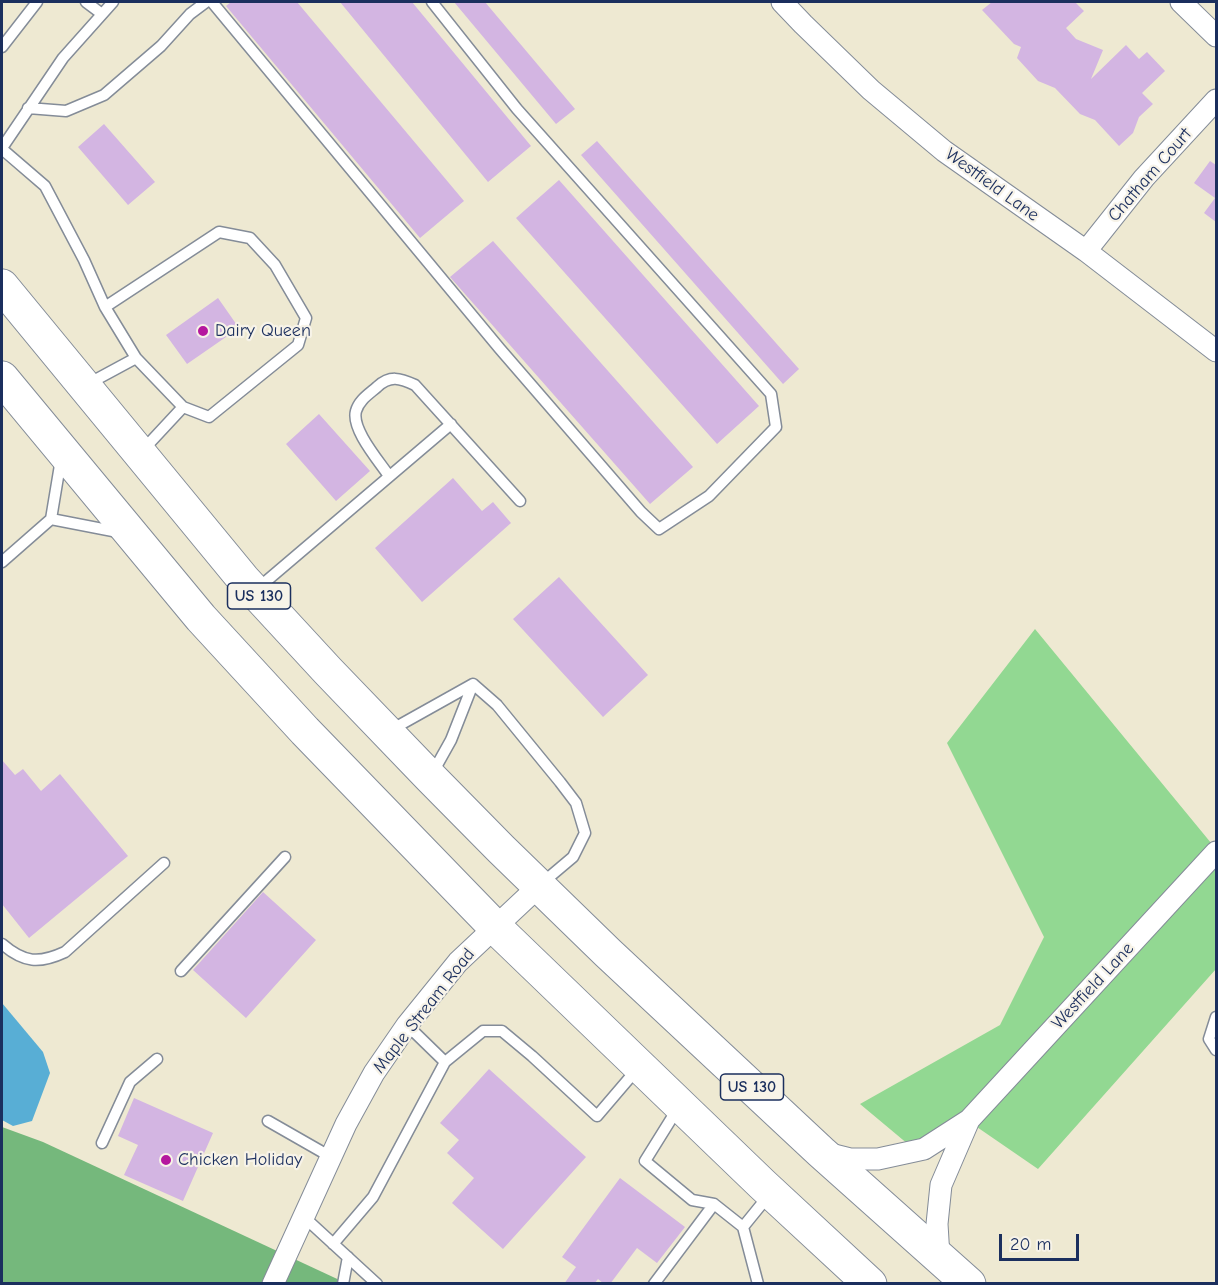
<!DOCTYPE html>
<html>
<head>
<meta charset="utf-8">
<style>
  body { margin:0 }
  #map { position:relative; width:1218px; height:1285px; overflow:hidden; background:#eee9d2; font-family:"Comic Neue",sans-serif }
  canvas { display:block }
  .frame { position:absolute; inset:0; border:3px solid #1b2f5e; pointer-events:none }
  .scale { position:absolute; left:999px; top:1234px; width:80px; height:27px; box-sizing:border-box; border:3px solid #1b2f5e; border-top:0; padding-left:8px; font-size:18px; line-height:21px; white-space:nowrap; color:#1b2f5e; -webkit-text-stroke:4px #f7f3e8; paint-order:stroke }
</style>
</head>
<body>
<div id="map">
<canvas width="1218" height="1285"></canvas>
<div class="frame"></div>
<div class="scale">20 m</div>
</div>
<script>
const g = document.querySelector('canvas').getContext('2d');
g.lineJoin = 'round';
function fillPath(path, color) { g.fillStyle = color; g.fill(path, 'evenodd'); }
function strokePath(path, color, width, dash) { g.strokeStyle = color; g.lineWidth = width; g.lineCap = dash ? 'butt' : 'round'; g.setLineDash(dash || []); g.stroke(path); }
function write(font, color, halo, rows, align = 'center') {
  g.font = font + ' "Comic Neue",sans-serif'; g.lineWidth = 4.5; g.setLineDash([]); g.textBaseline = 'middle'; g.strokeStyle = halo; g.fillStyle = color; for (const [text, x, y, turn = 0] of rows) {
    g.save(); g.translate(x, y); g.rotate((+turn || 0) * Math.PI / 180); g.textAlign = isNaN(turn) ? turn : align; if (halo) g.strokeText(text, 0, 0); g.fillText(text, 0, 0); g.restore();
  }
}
fillPath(new Path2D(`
  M1035,629l181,220v120l-178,200 -64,-44 -47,35 -67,-56 140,-79 44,-88 -97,-194z`), '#92d892');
fillPath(new Path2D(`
  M2,1127l41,15 305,142h-346z`), '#75b87c');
fillPath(new Path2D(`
  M2,1003l41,49 7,21 -18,48 -19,5 -11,-6z`), '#58aed5');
fillPath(new Path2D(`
  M231,2h66l167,199 -44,37 -194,-232z
  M340,2h72l119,144 -43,36z
  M454,2h31l90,107 -19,15z
  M992,2h83l9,9 -18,17 10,11 27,11 -12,29 35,-34 13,14 8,-7 18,19 -23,22 11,11 -14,13 -6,16 -14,13 -24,-26 -15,-6 -25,-26 -17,-7 -21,-23 4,-11 -7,-3 -32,-34z
  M104,124l51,58 -27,23 -50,-58z
  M597,141l202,228 -16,15 -202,-229z
  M1210,161l6,4v57l-12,-9 11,-15 -21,-15z
  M559,180l200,226 -42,38 -201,-226z
  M493,241l200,226 -43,37 -200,-227z
  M218,298l21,30 -52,36 -21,-29z
  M319,414l51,57 -34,30 -50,-57z
  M453,478l29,33 11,-9 18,21 -89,79 -47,-54z
  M559,577l89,98 -45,42 -90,-98z
  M2,760l13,15 8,-6 18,22 19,-17 68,82 -99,82 -27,-34z
  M263,892l53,48 -70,78 -53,-48z
  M489,1069l97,88 -83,92 -51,-46 22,-25 -27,-25 12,-13 -19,-17z
  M134,1098l79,35 -30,68 -59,-26 14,-30 -20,-9z
  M620,1178l65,49 -28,36 -20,-15 -27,36h-6l-6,-5 -4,5h-30l12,-17 -14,-10z`), '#d3b5e2');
const lane = new Path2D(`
  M86,2l16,12
  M212,2l288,347 141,163 18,17 50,-33 67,-69 -5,-33 -254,-285 -85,-107
  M2,47l35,-45
  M28,108l38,3 38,-16 57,-49 29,-32 16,-12
  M2,148l61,-90 50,-56
  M2,149l43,37 39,74 21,47 31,51 47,49 26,10 89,-72 8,-27 -31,-53 -25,-27 -31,-6 -114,75
  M86,385l50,-27
  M143,450l40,-43
  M389,476c-10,-15 -38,-47 -33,-65 3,-11 13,-17 21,-24 13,-12 23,-9 38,-2l105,116
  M51,519l67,13
  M2,562l49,-43 10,-60
  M257,589l194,-165
  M473,684l24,21 63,77 16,21 9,30 -12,24 -32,27
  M389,731l84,-47
  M432,774l19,-34 22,-56
  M2,944c22,19 37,20 63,8l99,-89
  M181,971l104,-114
  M1216,1017l-7,22 7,11
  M407,1025l38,37 38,-31h19l30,25 65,60 41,-48
  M678,1108l-33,53 47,39 22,4 29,23
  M268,1121l63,36
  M102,1143l28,-61 27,-23
  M304,1217l73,67
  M333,1244l40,-47 72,-135
  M343,1284l5,-27
  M654,1284l60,-80
  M758,1284l-15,-57 26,-32`);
const street = new Path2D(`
  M782,2l21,22 68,66 73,61 142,100 130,100
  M1181,2l35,34
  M1086,251l58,-73 72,-78
  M826,1153l24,6h28l46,-10 45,-29 247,-268
  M939,1257l-2,-33 4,-39 28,-65
  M273,1284l73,-160 28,-51 33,-48 51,-63 81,-76`);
const highway = new Path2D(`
  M2,286l242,294 84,91 102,106 71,72 107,104 213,199 148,132
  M2,378l199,240 104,113 190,196 267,257 108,100`);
strokePath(lane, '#848c98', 13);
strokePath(street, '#848c98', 23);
strokePath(highway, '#848c98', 35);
strokePath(lane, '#fff', 10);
strokePath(street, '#fff', 21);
strokePath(highway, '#fff', 33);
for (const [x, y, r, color] of [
  [203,331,6,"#b5179e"],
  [166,1160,6,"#b5179e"]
]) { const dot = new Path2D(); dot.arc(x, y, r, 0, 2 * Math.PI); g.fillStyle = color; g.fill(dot); strokePath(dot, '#f7f3e8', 2); }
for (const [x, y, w] of [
  [259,596,63],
  [752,1087,63]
]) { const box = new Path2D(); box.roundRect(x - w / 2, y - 13, w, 26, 4.5); g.fillStyle = '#f7f3e8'; g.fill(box); strokePath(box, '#1b2f5e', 1.5); }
write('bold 16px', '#1b2f5e', null, [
  ["US 130",259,596],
  ["US 130",752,1087]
]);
write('18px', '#1b2f5e', '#f7f3e8', [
  ["Chatham Court",1150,175,-49],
  ["Westfield Lane",992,185,36],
  ["Westfield Lane",1093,986,-47],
  ["Maple Stream Road",424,1011,-52]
]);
write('18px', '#1b2f5e', '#f7f3e8', [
  ["Dairy Queen",215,331],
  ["Chicken Holiday",178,1160]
], 'left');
</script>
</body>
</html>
